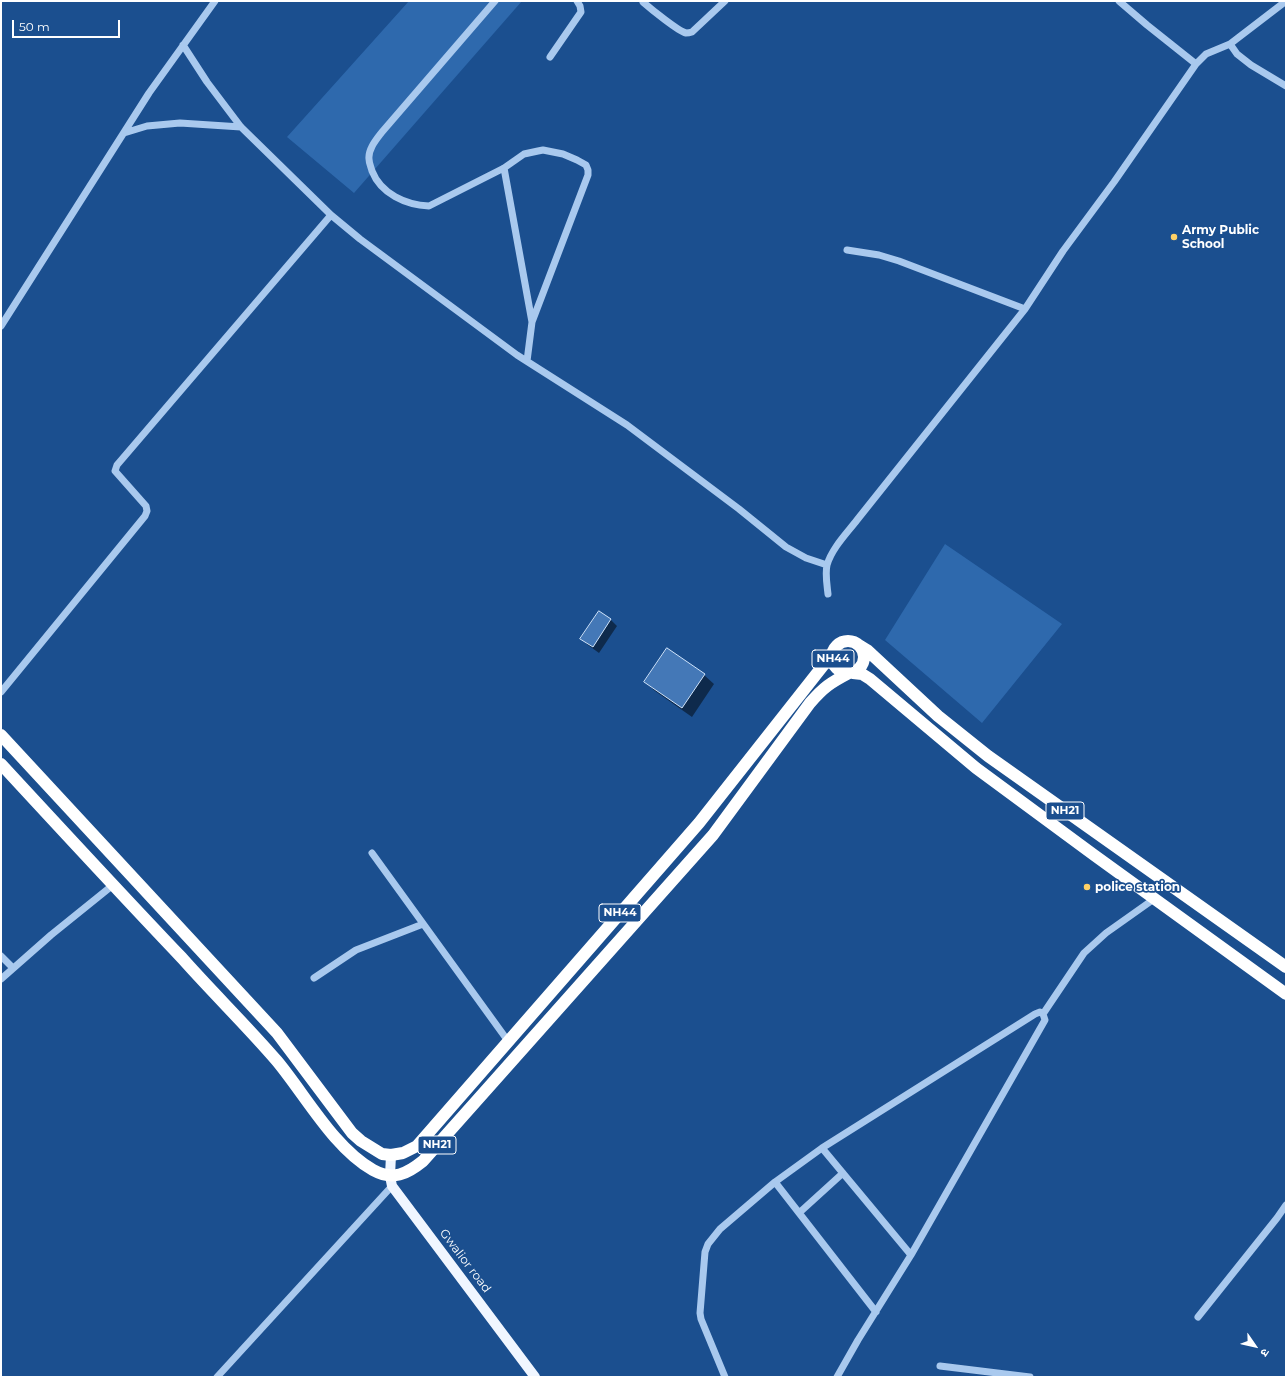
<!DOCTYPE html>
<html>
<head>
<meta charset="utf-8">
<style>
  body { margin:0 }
  #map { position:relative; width:1287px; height:1378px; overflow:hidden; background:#1b4f8f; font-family:Montserrat,"Noto Sans Devanagari",sans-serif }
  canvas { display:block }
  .frame { position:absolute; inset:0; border:2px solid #fff; pointer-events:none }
  .north { position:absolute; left:1235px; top:1326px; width:40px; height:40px; -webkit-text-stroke:3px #1b4f8f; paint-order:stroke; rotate:124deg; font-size:11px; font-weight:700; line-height:16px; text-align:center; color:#fff }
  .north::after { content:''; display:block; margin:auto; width:14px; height:18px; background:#fff; clip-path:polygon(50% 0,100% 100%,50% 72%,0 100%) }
  .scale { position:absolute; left:12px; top:20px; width:108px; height:18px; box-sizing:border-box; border:2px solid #fff; border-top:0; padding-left:5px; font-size:12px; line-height:14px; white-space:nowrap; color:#fff; -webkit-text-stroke:3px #1b4f8f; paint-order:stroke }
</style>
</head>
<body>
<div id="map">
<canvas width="1287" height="1378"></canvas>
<div class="frame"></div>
<div class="north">उ</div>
<div class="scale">50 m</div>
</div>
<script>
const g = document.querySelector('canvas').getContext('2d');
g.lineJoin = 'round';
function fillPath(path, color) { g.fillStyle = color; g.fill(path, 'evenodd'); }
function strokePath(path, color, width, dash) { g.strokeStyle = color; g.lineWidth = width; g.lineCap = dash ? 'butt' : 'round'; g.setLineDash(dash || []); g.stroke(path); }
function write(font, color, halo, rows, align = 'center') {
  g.font = font + ' Montserrat,sans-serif'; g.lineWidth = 3.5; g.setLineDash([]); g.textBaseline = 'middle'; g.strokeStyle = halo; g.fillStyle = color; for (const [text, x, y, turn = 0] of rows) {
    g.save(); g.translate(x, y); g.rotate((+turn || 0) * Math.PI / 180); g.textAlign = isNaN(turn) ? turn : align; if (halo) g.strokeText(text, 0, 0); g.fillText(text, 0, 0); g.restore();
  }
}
fillPath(new Path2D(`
  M409,1h113l-168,192 -67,-56z
  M945,544l117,80 -80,99 -97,-83z`), '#2e69ad');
fillPath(new Path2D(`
  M599,612l12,8 6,6 -18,27 -11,-8 -6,-6z
  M704,675l10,9 -22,33 -37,-26 -10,-9z`), '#0007');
const building = new Path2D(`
  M599,611l12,8 -18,28 -13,-8z
  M667,648l38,26 -23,34 -38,-26z`);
fillPath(building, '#4478b7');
strokePath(building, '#cfe3fa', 1);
strokePath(new Path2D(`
  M495,1l-113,131c-6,8 -14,17 -13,27 0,4 2,8 3,12 9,23 34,34 57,35l75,-38 20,-14 14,-3 5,-1 20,4 14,6 9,5 2,5v5l-56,147 -5,39
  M1119,1l28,24 49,39
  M643,2c8,7 35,29 43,31 3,0 3,0 6,-1l33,-31
  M1230,44l7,10 14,11 35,21
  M183,45l24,37 34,45 90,88 29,24 157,116 110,70 112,84 47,38 20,11 21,7
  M550,57l31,-45 -1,-6 -3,-5
  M124,133l23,-7 33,-3 61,4
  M504,168l28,154
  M847,250l32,5 20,6 126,48
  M1,326l148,-233 66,-92
  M828,594c-1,-9 -3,-20 -1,-29 5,-17 20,-32 30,-45l168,-211 38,-58 51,-69 82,-118 10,-10 24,-10 56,-43
  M1,692l144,-176 2,-5 -1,-5 -31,-35 2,-6 214,-250
  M372,853l136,188
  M1,956l12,12
  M314,978l42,-28 67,-26
  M1,979l50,-44 62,-50
  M1043,1014l41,-61 22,-20 48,-34
  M822,1148l89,107
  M775,1182l101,130
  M799,1213l44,-40
  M1198,1317l79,-99 9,-13
  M940,1366l90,11
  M217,1377l175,-191
  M725,1377l-24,-58 -1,-6 5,-61 3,-8 12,-15 55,-47 47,-34 213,-134 5,-2 3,2 2,6 -134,235 -53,85 -21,37`), '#a9c9ee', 7);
strokePath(new Path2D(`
  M391,1155l-1,21 2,10 143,191`), '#f0f6ff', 10);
strokePath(new Path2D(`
  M832 657a16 16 0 1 1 32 0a16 16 0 1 1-32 0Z
  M854,642l13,8 71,66 50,40 298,211
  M853,673l9,1 8,5 106,89 118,87 192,139
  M1,735l276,298 75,100 9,8 21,13 9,1 12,-2 14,-7 282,-323 134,-170
  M1,764c60,65 120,130 181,194 31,35 65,68 95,103 29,35 57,87 96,109 20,11 34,4 50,-9l290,-326 97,-132c14,-16 20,-20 39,-30`), '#fff', 12);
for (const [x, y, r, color] of [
  [1174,237,4,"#ffd166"],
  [1087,887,4,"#ffd166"]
]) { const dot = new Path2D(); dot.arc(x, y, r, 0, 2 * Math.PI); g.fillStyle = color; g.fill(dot); strokePath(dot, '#1b4f8f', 1.5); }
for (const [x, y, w] of [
  [833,659,42],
  [1065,811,38],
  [620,913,42],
  [437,1145,38]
]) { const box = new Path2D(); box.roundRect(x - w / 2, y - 9, w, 18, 3); g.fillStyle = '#1b4f8f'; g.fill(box); strokePath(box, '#fff', 1); }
write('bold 11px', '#fff', null, [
  ["NH44",833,659],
  ["NH21",1065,811],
  ["NH44",620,913],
  ["NH21",437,1145]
]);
write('bold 12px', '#fff', '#1b4f8f', [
  ["Army Public",1182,230],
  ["School",1182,244],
  ["police station",1095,887]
], 'left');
write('12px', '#fff', '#1b4f8f', [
  ["Gwalior road",465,1261,53]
]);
</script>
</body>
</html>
